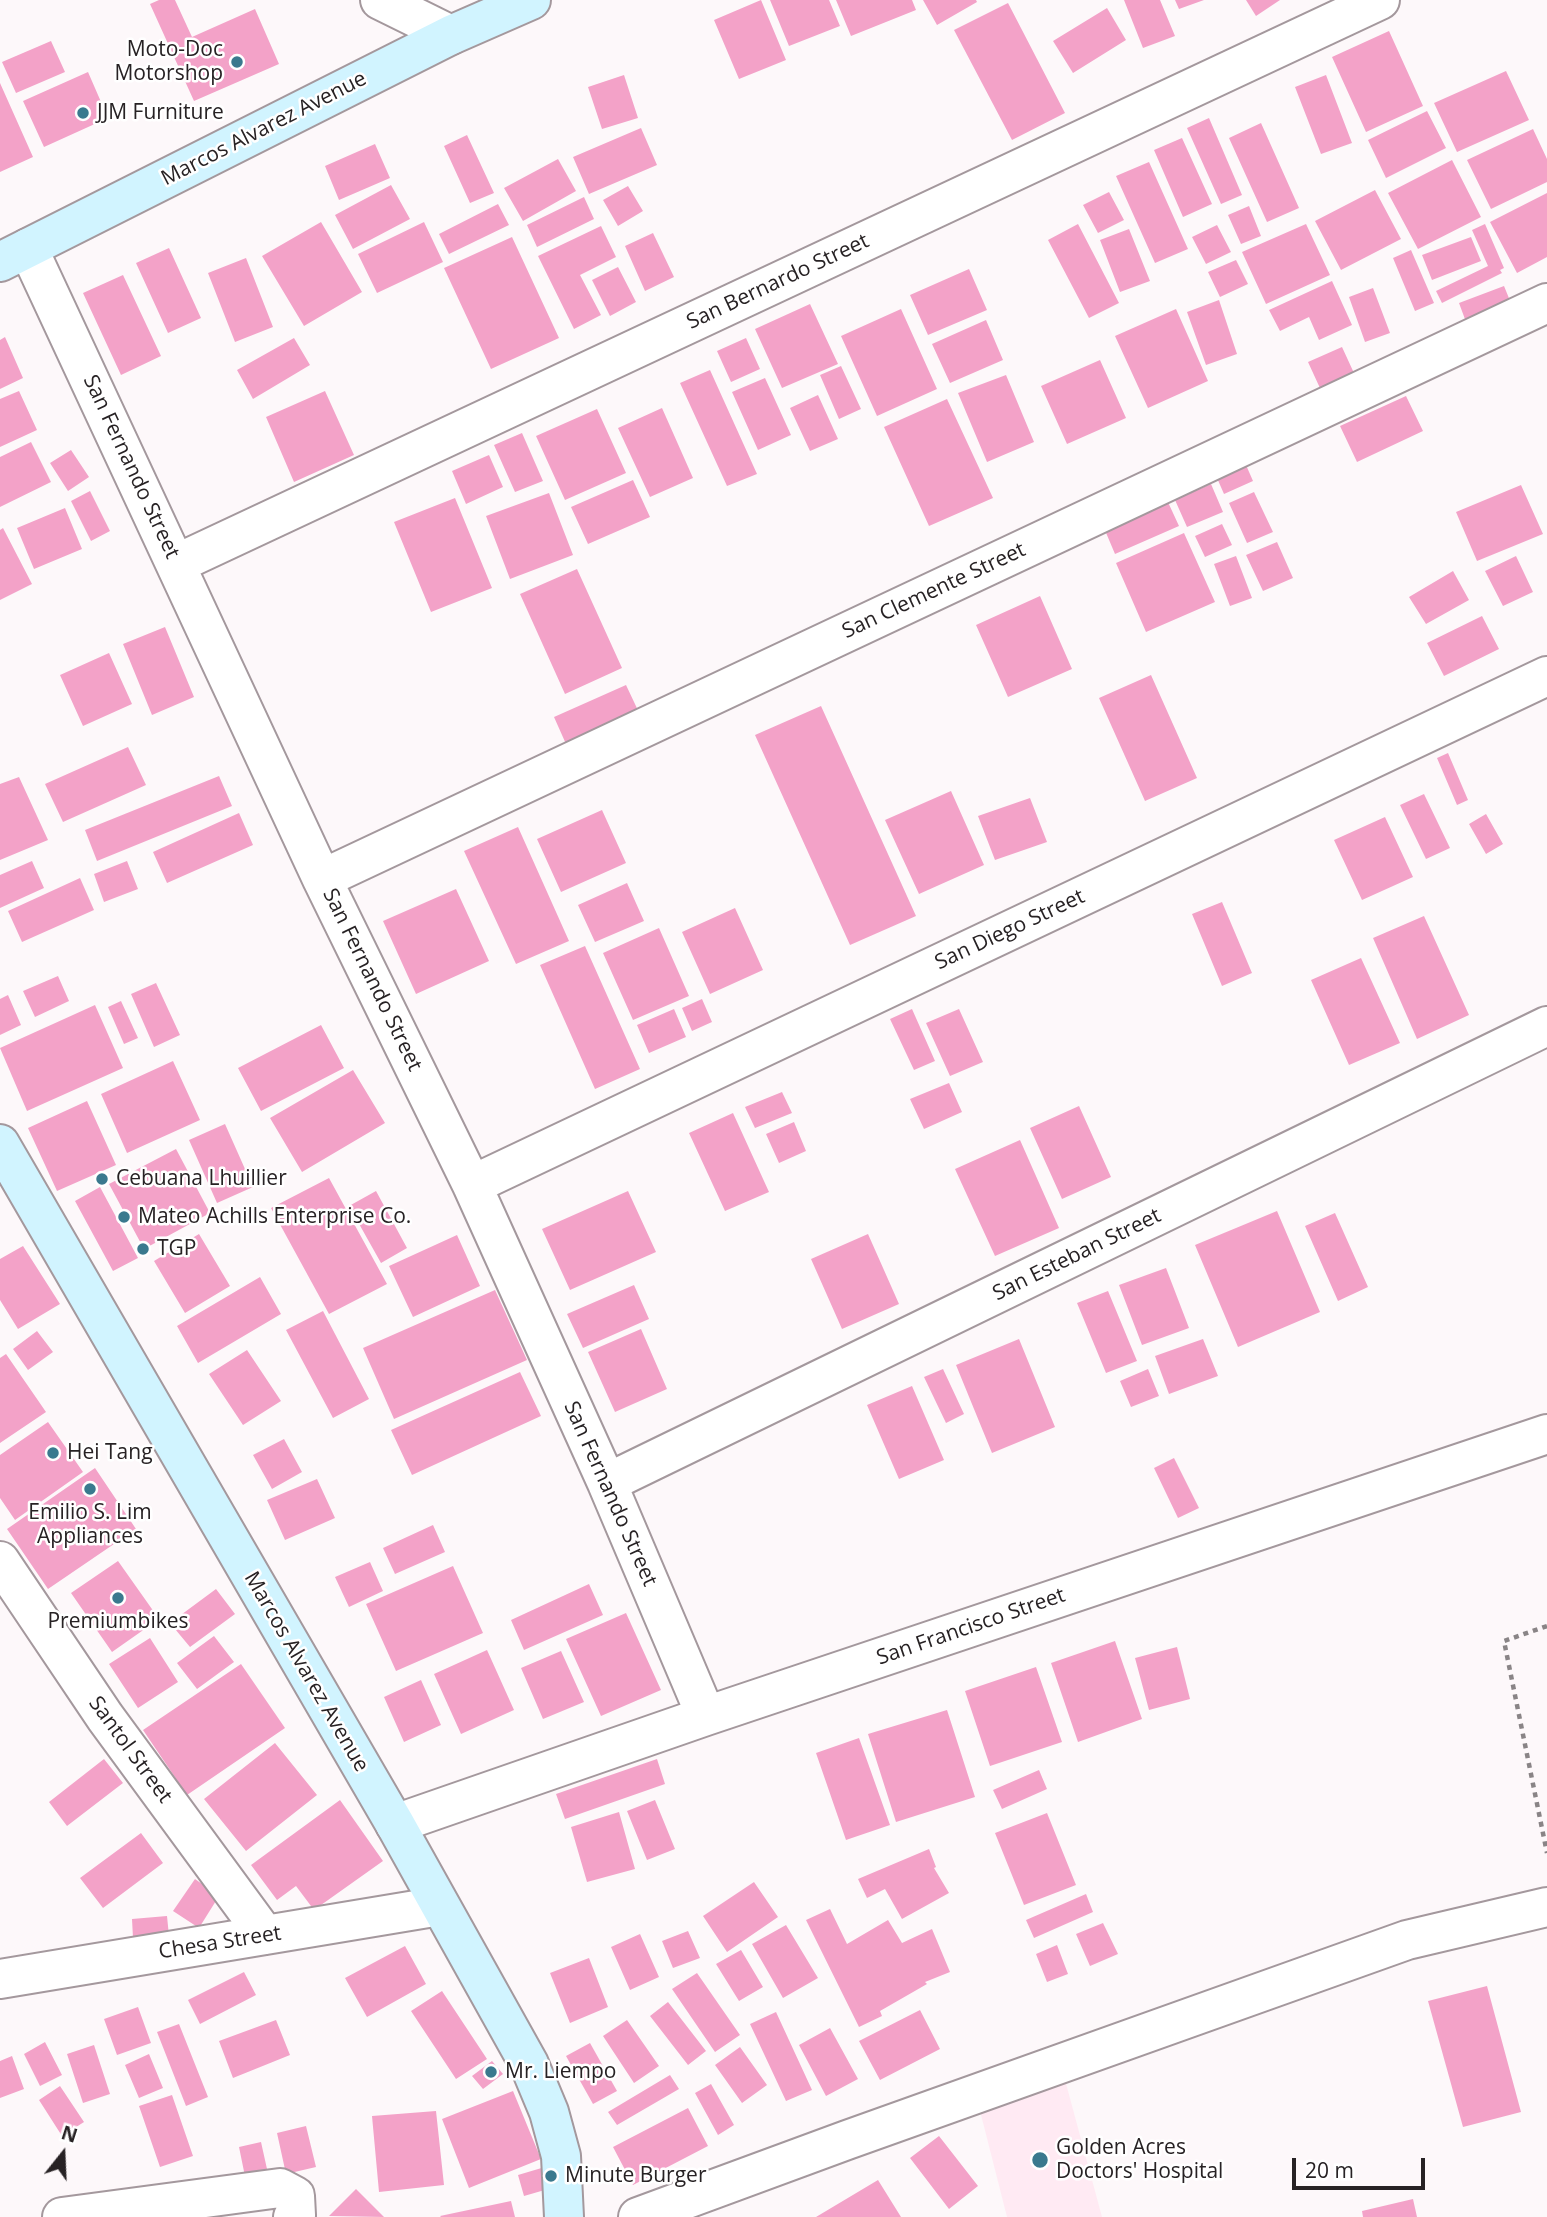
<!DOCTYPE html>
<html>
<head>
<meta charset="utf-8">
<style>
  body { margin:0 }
  #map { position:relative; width:1547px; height:2217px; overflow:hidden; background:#fdf8fa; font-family:"Open Sans",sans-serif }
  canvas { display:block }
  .north { position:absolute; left:28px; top:2119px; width:70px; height:70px; -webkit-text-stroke:5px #fff; paint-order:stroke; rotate:18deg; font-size:19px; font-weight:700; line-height:28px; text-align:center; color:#272224 }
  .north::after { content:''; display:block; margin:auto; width:24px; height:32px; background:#272224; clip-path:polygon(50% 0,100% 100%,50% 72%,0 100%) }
  .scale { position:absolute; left:1292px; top:2158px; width:133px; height:32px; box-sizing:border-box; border:4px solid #272224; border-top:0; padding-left:9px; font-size:21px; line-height:24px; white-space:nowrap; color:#272224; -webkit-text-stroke:5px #fff; paint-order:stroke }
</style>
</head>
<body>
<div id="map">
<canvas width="1547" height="2217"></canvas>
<div class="north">N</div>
<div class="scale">20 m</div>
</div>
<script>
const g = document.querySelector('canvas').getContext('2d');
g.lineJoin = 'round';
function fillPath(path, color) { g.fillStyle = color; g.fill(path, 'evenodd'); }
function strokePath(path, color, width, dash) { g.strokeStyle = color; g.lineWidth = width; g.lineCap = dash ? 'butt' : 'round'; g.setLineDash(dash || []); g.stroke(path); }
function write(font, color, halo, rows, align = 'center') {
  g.font = font + ' "Open Sans",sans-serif'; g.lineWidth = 5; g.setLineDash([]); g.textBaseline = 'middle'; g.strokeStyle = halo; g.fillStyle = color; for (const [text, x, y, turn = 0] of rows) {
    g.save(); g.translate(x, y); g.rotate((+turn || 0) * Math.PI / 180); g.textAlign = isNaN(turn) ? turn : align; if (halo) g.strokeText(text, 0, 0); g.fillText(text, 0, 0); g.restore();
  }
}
fillPath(new Path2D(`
  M1064,2076l38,141h-95l-29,-114z`), '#ffeaf3');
fillPath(new Path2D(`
  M159,0h16l17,37 63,-28 24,55 -85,37 -44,-97z
  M761,0l25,60 -47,19 -25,-59z
  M770,0h59l11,26 -51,20z
  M836,0h76l4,10 -65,26z
  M923,0h53l1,2 -40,23z
  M1124,0h36l15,36 -32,12z
  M1175,0h29l-25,9z
  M1246,0h34l-24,16z
  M1008,3l57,110 -53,27 -58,-110z
  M1107,8l19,32 -53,33 -20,-32z
  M1389,31l34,75 -57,26 -34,-75z
  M51,41l14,31 -49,21 -14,-31z
  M1506,71l23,49 -72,32 -23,-49z
  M88,72l20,46 -64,29 -21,-46z
  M624,75l14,43 -36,11 -14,-42z
  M1326,75l26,68 -31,11 -26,-67z
  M0,83l33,74 -33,15z
  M1427,111l19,37 -60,30 -18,-38z
  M1209,118l33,77 -21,9 -34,-76z
  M1261,123l38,85 -32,14 -38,-84z
  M641,128l16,37 -68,29 -16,-37z
  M1533,129l14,30v23l-56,27 -24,-49z
  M467,135l27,58 -24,10 -26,-57z
  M1182,138l30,66 -29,13 -29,-67z
  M375,144l15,34 -51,22 -14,-34z
  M558,159l18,32 -53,30 -19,-33z
  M1452,160l29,57 -63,32 -30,-56z
  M1149,162l39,87 -33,14 -39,-87z
  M391,185l19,34 -57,30 -18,-34z
  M628,186l15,25 -25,15 -15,-26z
  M1375,190l26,49 -60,31 -26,-49z
  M1109,192l15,28 -26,13 -15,-28z
  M1547,193v64l-30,16 -27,-51z
  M584,197l10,22 -57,28 -10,-22z
  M498,204l11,21 -60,29 -10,-20z
  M1249,206l12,30 -20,8 -13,-29z
  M321,222l41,70 -58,34 -42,-70z
  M424,222l19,40 -66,31 -19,-39z
  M1078,224l41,79 -30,15 -41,-78z
  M1306,224l24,51 -64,29 -24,-52z
  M1485,224l19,44 -4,2 2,3 -60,30 -6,-12 52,-25 -16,-36z
  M1217,225l14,27 -25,12 -14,-27z
  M601,226l15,31 -36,18 21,40 -27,14 -36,-73z
  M1129,229l21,52 -30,11 -20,-52z
  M653,233l21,44 -29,14 -20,-45z
  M512,237l47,101 -68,31 -47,-101z
  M1471,237l10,24 -49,19 -10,-25z
  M169,248l32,70 -33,15 -32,-70z
  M1411,250l23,53 -19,8 -22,-53z
  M246,258l27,69 -38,15 -27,-69z
  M1236,260l12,24 -28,13 -12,-25z
  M618,267l18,35 -26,14 -18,-36z
  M969,269l18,41 -59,25 -18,-40z
  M123,275l38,81 -40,19 -38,-82z
  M1332,281l20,44 -33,15 -10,-23 -29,14 -11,-21z
  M1504,286l11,27 -46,17 -10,-27z
  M1373,288l17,45 -25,9 -16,-45z
  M1219,300l18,54 -31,11 -19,-53z
  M810,304l28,60 -56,24 -27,-59z
  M901,309l36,80 -60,27 -36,-80z
  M1176,309l32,72 -60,27 -33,-72z
  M986,320l17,40 -53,23 -18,-39z
  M5,337l18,41 -23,11v-49z
  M294,338l16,27 -57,34 -16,-29z
  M746,338l14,31 -29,13 -14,-31z
  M1342,347l17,37 -34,15 -17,-37z
  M1100,360l26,58 -59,26 -26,-58z
  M841,366l20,43 -22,10 -19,-44z
  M710,370l47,104 -30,12 -47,-103z
  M1006,375l28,67 -47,20 -29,-69z
  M765,378l26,57 -33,15 -26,-58z
  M19,391l18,39 -37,17v-48z
  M325,391l29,64 -60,27 -28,-65z
  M818,395l20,44 -28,12 -20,-43z
  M1406,396l17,35 -66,31 -17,-36z
  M947,399l46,99 -64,28 -45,-99z
  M662,408l31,70 -43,19 -32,-69z
  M597,409l29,64 -61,27 -29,-64z
  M522,433l21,48 -28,11 -21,-47z
  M31,442l20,40 -51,25v-50z
  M71,450l18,27 -21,14 -18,-28z
  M489,455l14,32 -37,17 -14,-33z
  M1246,465l7,16 -29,13 -7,-16z
  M633,480l17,37 -62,27 -17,-37z
  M1211,484l12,28 -36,15 -12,-27z
  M1521,485l22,49 -66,27 -21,-49z
  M90,491l20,40 -19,10 -20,-40z
  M1254,492l19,40 -26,11 -18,-40z
  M549,493l24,62 -63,24 -24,-63z
  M455,498l37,90 -61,24 -37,-90z
  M1167,500l12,26 -64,28 -11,-26z
  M65,508l17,41 -48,20 -17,-41z
  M1222,524l10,21 -27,12 -10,-21z
  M3,528l29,56 -32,16v-70z
  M1184,533l31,69 -69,30 -30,-69z
  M1277,542l16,36 -30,13 -17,-36z
  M1236,556l16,42 -22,8 -16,-42z
  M1516,556l17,36 -30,14 -18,-35z
  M577,569l45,99 -57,26 -45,-100z
  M1453,571l16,29 -43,24 -17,-27z
  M1040,596l32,73 -64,28 -32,-72z
  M1482,616l17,33 -55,27 -17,-33z
  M165,627l29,70 -42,18 -29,-71z
  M109,653l23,51 -49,22 -23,-51z
  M1151,675l46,103 -52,23 -46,-103z
  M626,685l17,36 -73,32 -16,-36z
  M821,706l95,210 -66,29 -95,-210z
  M128,747l18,38 -83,37 -18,-38z
  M1448,753l20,47 -11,5 -20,-47z
  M219,776l13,30 -135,55 -12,-31z
  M19,777l29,63 -48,20v-76z
  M951,791l33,74 -65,29 -34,-74z
  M1424,794l26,54 -24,11 -26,-54z
  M1030,798l17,44 -52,18 -17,-44z
  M602,810l24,53 -65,29 -24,-53z
  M239,813l14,32 -86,38 -14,-31z
  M1486,814l17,30 -17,10 -17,-30z
  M1385,817l28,60 -51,23 -28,-60z
  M518,827l51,114 -53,23 -52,-113z
  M32,861l12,27 -44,20v-33z
  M127,861l11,28 -34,13 -10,-28z
  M80,878l14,32 -72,32 -14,-31z
  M627,883l17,38 -49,21 -17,-37z
  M456,889l33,72 -73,33 -33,-73z
  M1222,902l30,71 -30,13 -30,-72z
  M735,908l28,62 -53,24 -28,-62z
  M1424,916l45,99 -52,24 -44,-101z
  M659,928l30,68 -56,24 -30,-67z
  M585,946l55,123 -45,20 -55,-124z
  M1361,958l39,85 -51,22 -38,-85z
  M58,976l11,25 -34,16 -12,-26z
  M156,983l24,52 -26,12 -23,-53z
  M8,995l13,30 -21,10v-36z
  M702,999l10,23 -20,9 -10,-23z
  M121,1001l17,37 -14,6 -16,-37z
  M95,1005l28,63 -96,43 -27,-63z
  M674,1009l12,28 -37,16 -12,-28z
  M912,1009l23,52 -21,9 -24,-51z
  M959,1009l24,53 -33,14 -24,-53z
  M321,1025l23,43 -83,43 -23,-43z
  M173,1061l27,59 -73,33 -26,-59z
  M353,1070l32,53 -83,49 -32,-54z
  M949,1083l13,29 -38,17 -14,-30z
  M782,1092l10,21 -37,15 -10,-21z
  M87,1101l29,64 -59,26 -29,-63z
  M1079,1106l32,71 -49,22 -32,-71z
  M733,1113l36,79 -44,19 -36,-78z
  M794,1122l12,29 -27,12 -13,-29z
  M225,1124l28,63 -36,16 -28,-63z
  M1020,1140l39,88 -64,28 -40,-87z
  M176,1149l34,64 -66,36 -35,-65z
  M329,1178l58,106 -58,30 -58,-106z
  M100,1187l38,71 -25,13 -38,-70z
  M376,1191l31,57 -26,15 -32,-57z
  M628,1191l28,61 -86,38 -28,-61z
  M1277,1211l43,101 -82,35 -43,-102z
  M1335,1213l33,74 -30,14 -33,-75z
  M199,1234l31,52 -45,27 -31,-52z
  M868,1234l31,70 -57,25 -31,-70z
  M457,1235l23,51 -67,31 -24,-51z
  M23,1246l37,58 -42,25 -18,-29v-41z
  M1166,1268l23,60 -47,17 -23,-60z
  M260,1277l21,37 -83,49 -21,-37z
  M634,1285l15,34 -66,29 -16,-34z
  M495,1290l32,70 -133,59 -31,-71z
  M1108,1291l29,70 -31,12 -29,-70z
  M323,1311l46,88 -36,19 -47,-88z
  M641,1329l26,60 -52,23 -27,-60z
  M37,1331l16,21 -25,18 -15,-21z
  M1019,1339l36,88 -63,26 -36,-88z
  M1203,1339l15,37 -49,18 -14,-38z
  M247,1350l34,51 -38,24 -34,-51z
  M6,1354l40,58 -46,31v-85z
  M943,1369l21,45 -18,9 -22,-46z
  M1148,1369l11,27 -28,11 -11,-26z
  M520,1372l21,44 -129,59 -21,-45z
  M912,1386l32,74 -45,19 -32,-74z
  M48,1422l35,50 -68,48 -15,-22v-43z
  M284,1439l18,33 -30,17 -19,-34z
  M1174,1458l25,50 -21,10 -24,-50z
  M95,1468l41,61 -88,60 -41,-60z
  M317,1479l18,39 -50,22 -18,-40z
  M433,1525l12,27 -50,22 -12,-26z
  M118,1561l41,58 -47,33 -41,-59z
  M370,1562l13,29 -34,16 -14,-30z
  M453,1566l30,67 -87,38 -30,-67z
  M589,1584l14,31 -79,35 -13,-30z
  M216,1589l19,25 -45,33 -20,-24z
  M626,1613l35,77 -60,26 -35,-77z
  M214,1636l20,26 -37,27 -20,-26z
  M150,1638l28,44 -40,26 -29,-44z
  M1115,1641l27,78 -64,23 -27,-79z
  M1177,1647l13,52 -41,11 -14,-52z
  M487,1650l27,60 -53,24 -27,-60z
  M561,1651l23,51 -41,17 -22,-51z
  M241,1664l44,64 -98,67 -44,-65z
  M1036,1667l26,75 -72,24 -25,-75z
  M421,1680l20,45 -37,17 -20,-45z
  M947,1710l28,87 -79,25 -28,-88z
  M859,1738l31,87 -44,15 -30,-87z
  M275,1743l42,52 -71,56 -42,-52z
  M104,1759l19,24 -56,43 -18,-24z
  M657,1759l8,25 -100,35 -9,-25z
  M1039,1770l8,19 -45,20 -9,-19z
  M340,1800l43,61 -69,49 -18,-24 -19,14 -26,-35z
  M655,1800l20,49 -28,11 -20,-49z
  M619,1812l16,57 -48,13 -16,-55z
  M1047,1813l29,72 -52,20 -29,-72z
  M141,1833l22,30 -60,45 -23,-30z
  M929,1849l7,18 -2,1 15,25 -47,26 -17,-30 -18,9 -9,-19z
  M195,1879l24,17 -20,32 -26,-17z
  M754,1882l24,35 -51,35 -24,-36z
  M1086,1894l7,18 -59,26 -8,-18z
  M830,1909l17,35 41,-24 14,23 30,-14 18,43 -25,10 2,2 -47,27 2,5 -23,11 -53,-107z
  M167,1916l2,20 -36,2 -1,-19z
  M1103,1923l15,31 -28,12 -14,-32z
  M786,1925l32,53 -35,20 -31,-54z
  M688,1931l12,27 -27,10 -11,-27z
  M640,1934l19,43 -29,13 -19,-43z
  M1057,1945l11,29 -21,8 -11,-28z
  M405,1946l21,38 -59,33 -22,-39z
  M741,1950l22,37 -24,14 -23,-37z
  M589,1958l19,49 -38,16 -20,-50z
  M244,1972l12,23 -56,29 -12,-24z
  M697,1973l43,62 -25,17 -43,-63z
  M1487,1986l34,126 -58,15 -35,-126z
  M442,1991l45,68 -31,20 -45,-68z
  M668,2002l38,49 -18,14 -38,-49z
  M138,2007l13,36 -34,12 -13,-36z
  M920,2010l20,39 -60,31 -21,-39z
  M776,2012l36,78 -26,11 -36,-77z
  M276,2020l14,35 -57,23 -14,-37z
  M627,2020l32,46 -25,17 -31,-47z
  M179,2024l29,73 -22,9 -29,-74z
  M830,2028l28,51 -32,17 -27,-51z
  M45,2042l17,33 -22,11 -16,-32z
  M590,2043l27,48 -24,13 -27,-48z
  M94,2045l16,49 -27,9 -16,-49z
  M740,2047l27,38 -25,18 -27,-38z
  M149,2054l14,34 -24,10 -14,-33z
  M12,2056l12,33 -24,9v-37z
  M492,2061l11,13 -20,15 -11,-13z
  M670,2075l9,14 -62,36 -9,-13z
  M711,2084l23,41 -16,10 -23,-42z
  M60,2086l24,36 -22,14 -23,-36z
  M513,2091l28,68 -72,29 -27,-69z
  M172,2095l21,61 -33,11 -21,-61z
  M688,2108l20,38 -75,39 -20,-38z
  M436,2111l8,74 -65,7 -7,-76z
  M306,2126l10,41 -30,7 -9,-41z
  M939,2136l39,50 -29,23 -39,-51z
  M261,2142l10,45 -23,4 -9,-44z
  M555,2164l7,21 -38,11 -6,-21z
  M878,2180l23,37h-85z
  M356,2189l28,28 -55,-1z
  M1413,2199l4,18h-54l-1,-6z
  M511,2201l4,16h-74l-1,-1z`), '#f3a2c8');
const street = new Path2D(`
  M380,0l71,35
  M28,248l294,631 150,306 135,298 99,233
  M176,564l1204,-564
  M322,879l1225,-576
  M472,1185l1075,-509
  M607,1483l940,-457
  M0,1561l105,156 160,218
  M395,1824l311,-108 841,-282
  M0,1979l440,-73
  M62,2217l218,-29 15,8 1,19 -3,2
  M638,2217l209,-77 560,-200 140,-33`);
const secondary = new Path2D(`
  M0,262l451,-227 80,-35
  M0,1144l395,680 134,240 20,48 12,44 3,61`);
strokePath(street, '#a4989d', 42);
strokePath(secondary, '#a4989d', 42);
strokePath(new Path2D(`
  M1547,1626l-43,15 43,212`), '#898486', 4.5, [5, 5]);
strokePath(street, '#fff', 38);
strokePath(secondary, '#d1f4ff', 38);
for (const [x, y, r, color] of [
  [237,62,7,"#3a798e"],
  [83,113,7,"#3a798e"],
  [102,1179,7,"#3a798e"],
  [124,1217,7,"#3a798e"],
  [143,1249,7,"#3a798e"],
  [53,1453,7,"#3a798e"],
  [90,1489,7,"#3a798e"],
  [118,1598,7,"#3a798e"],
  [491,2072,7,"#3a798e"],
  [1040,2160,9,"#3a798e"],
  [551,2176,7,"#3a798e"]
]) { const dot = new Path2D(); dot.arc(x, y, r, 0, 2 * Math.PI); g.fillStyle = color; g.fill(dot); strokePath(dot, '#fff', 2.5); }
write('21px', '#272224', '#fff', [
  ["Moto-Doc",223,50,"right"],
  ["Motorshop",223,74,"right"],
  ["JJM Furniture",97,113],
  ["Cebuana Lhuillier",116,1179],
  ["Mateo Achills Enterprise Co.",138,1217],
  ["TGP",157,1249],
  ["Hei Tang",67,1453],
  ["Emilio S. Lim",90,1513,"center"],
  ["Appliances",90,1537,"center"],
  ["Premiumbikes",118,1622,"center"],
  ["Mr. Liempo",505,2072],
  ["Golden Acres",1056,2148],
  ["Doctors' Hospital",1056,2172],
  ["Minute Burger",565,2176]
], 'left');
write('21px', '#272224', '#fff', [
  ["Marcos Alvarez Avenue",264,129,-27],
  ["San Bernardo Street",778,282,-25],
  ["San Fernando Street",131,467,65],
  ["San Clemente Street",934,591,-25],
  ["San Diego Street",1010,930,-25],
  ["San Fernando Street",372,980,64],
  ["San Esteban Street",1077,1255,-26],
  ["San Fernando Street",610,1494,66],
  ["San Francisco Street",971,1627,-19],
  ["Marcos Alvarez Avenue",306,1672,60],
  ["Santol Street",130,1750,54],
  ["Chesa Street",220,1943,-9]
]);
</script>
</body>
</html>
